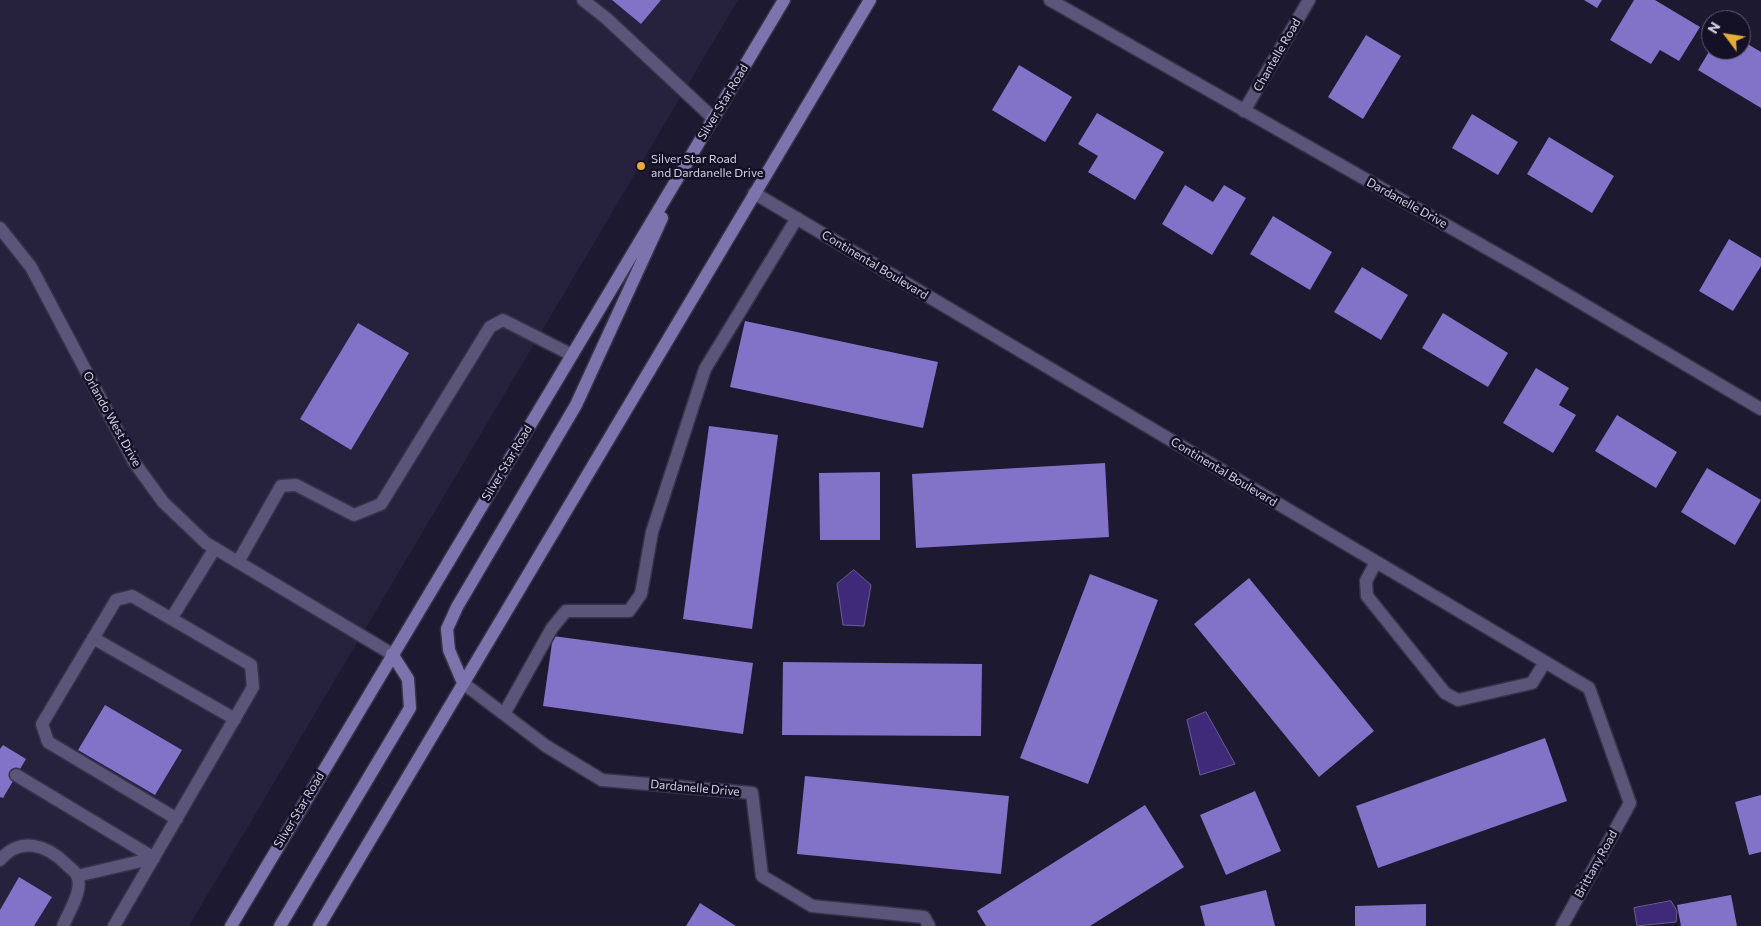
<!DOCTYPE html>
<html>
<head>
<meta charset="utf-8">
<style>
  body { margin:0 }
  #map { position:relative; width:1761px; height:926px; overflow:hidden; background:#1d1930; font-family:Commissioner,sans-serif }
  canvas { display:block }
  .north { position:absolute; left:1701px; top:10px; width:50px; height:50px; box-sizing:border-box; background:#141026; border:1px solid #605d70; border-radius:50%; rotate:301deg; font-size:14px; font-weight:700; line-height:20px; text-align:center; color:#d2d0e0 }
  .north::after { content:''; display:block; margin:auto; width:18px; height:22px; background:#e6ac36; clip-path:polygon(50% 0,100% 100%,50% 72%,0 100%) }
</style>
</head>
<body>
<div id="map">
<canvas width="1761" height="926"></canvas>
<div class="north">N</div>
</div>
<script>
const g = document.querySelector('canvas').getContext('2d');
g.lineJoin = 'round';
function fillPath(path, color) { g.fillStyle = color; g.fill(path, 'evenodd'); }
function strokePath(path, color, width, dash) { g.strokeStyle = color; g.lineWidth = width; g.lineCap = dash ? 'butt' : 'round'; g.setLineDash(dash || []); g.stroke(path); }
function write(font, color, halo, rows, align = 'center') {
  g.font = font + ' Commissioner,sans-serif'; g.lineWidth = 5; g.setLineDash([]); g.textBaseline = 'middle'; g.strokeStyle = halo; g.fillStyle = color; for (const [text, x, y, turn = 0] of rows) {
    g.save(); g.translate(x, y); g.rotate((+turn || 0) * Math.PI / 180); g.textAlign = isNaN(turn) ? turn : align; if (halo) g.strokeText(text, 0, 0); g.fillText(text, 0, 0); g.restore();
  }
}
fillPath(new Path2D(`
  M0,0h738l-549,926h-189z`), '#26223e');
const water = new Path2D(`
  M854,570l17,15 -7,41 -21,-1 -6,-41z
  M1206,712l29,52 -35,11 -13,-55z
  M1671,901l6,10 -1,11 -39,4 -3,-18z`);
fillPath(water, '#3f2a79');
strokePath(water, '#6b5c98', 1);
fillPath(new Path2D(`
  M612,0h49l-20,24z
  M1584,0h18l-5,8z
  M1634,0h21l45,27 -21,34 -19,-11 -9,14 -41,-24z
  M1366,35l35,21 -38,63 -35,-22z
  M1741,40l20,12v56l-63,-38 12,-20h31z
  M1019,65l53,32 -27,45 -53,-32z
  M1097,113l67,39 -29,48 -47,-28 10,-16 -20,-12z
  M1472,114l46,28 -20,33 -46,-27z
  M1549,137l65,39 -22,37 -65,-39z
  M1185,185l28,17 11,-17 22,13 -34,57 -50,-31z
  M1273,216l59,36 -22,38 -60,-36z
  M1729,239l32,19v8l-28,45 -34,-20z
  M1362,267l46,28 -27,45 -47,-28z
  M1443,313l65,40 -20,34 -66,-39z
  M745,321l193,41 -15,66 -193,-41z
  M358,323l51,30 -58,97 -51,-31z
  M1536,368l33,20 -10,17 17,10 -23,38 -50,-30z
  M1617,415l60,37 -21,36 -61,-37z
  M709,426l69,9 -26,194 -69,-10z
  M1105,463l4,74 -193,11 -4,-74z
  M1707,468l54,32 -26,45 -54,-33z
  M880,472v68h-60l-1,-67z
  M1090,574l68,26 -70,184 -68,-26z
  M1249,578l125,153 -55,46 -125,-153z
  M553,636l200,27 -10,71 -200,-28z
  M783,662l199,2 -1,72 -199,-1z
  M105,705l77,45 -27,45 -77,-45z
  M1545,738l22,63 -189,67 -22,-62z
  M3,745l23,14 -23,39 -3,-1v-48z
  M805,776l204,20 -8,78 -204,-20z
  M1255,791l26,60 -55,24 -26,-60z
  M1761,795v57l-12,3 -14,-53z
  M1145,805l39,62 -94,59h-104l-9,-15z
  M19,877l33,20 -18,29h-34v-16z
  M1266,890l9,36h-70l-5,-20z
  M1731,895l6,31h-56l-4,-21z
  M700,903l36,23h-50z
  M1426,904v22h-71v-20z`), '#8272c8');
const lane = new Path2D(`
  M583,0l23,18 107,100
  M754,193l835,495 41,115 -68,123
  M238,562l43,-76 15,-1 58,30 27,-11 109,-177 13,-7 69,35
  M1376,562l-10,19 1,15 78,97 13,7 74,-17 13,-21
  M171,619l44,-71
  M93,638l142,81
  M463,683l83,63 56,34 150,13 10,83 50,30 112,11 5,9
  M504,714l48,-86 14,-17h63l12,-17 11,-62 53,-163 92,-151
  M16,775l138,83
  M0,860c20,-24 47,-15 66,4 3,3 9,7 11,11 7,15 -9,38 -14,51
  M77,876l77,-18
  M114,926l139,-239 -2,-22 -119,-69 -16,4 -74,124 6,18 129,77`);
const street = new Path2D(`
  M1050,0l477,271 234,138
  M1244,111l65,-111
  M0,228l31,39 103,195 29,40 43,41 186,111`);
const secondary = new Path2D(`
  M463,683l-14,-33 -2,-21 10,-22 119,-202 86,-187
  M231,926l553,-926
  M280,926l130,-218 -2,-29 -16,-25
  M319,926l551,-926`);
strokePath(lane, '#363349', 15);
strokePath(street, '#363349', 15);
strokePath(secondary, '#363349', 15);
strokePath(lane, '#5a5579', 12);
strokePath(street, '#5a5579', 12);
strokePath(secondary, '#7d74ad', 12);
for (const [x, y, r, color] of [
  [641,166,5,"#e6ac36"]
]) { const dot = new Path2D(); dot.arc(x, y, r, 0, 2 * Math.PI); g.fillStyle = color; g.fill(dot); strokePath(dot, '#141026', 2); }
write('12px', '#d2d0e0', '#141026', [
  ["Chantelle Road",1277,55,-60],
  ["Silver Star Road",723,102,-59],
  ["Dardanelle Drive",1407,203,29],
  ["Continental Boulevard",875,265,31],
  ["Orlando West Drive",112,419,61],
  ["Silver Star Road",507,463,-59],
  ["Continental Boulevard",1224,472,31],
  ["Dardanelle Drive",695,788,5],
  ["Silver Star Road",299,810,-59],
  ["Brittany Road",1596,864,-61]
]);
write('12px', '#d2d0e0', '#141026', [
  ["Silver Star Road",651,159],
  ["and Dardanelle Drive",651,173]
], 'left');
</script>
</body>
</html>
